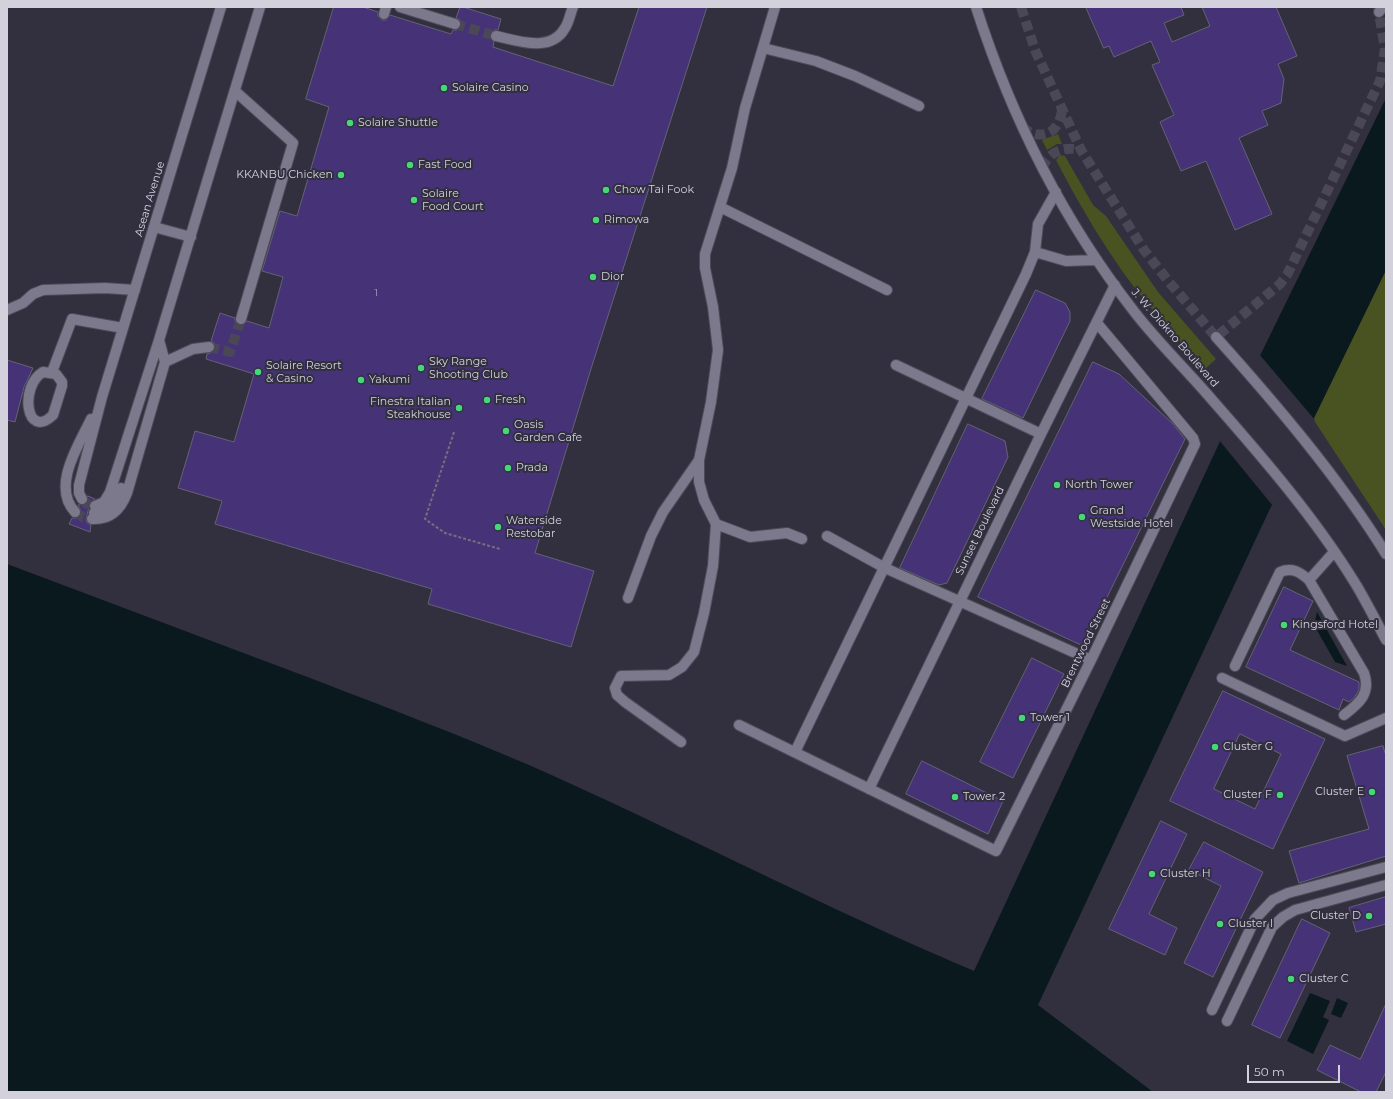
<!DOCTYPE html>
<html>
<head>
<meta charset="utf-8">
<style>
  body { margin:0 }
  #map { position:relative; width:1393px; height:1099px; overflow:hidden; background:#322f3f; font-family:Montserrat,sans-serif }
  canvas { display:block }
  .frame { position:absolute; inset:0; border:8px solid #d3d2dc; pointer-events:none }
  .scale { position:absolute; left:1247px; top:1065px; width:93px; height:18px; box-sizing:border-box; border:2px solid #d3d2dc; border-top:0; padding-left:5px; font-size:12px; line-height:14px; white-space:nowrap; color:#d3d2dc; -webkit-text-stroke:3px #322f3f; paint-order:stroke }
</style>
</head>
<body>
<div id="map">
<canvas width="1393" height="1099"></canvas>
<div class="frame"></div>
<div class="scale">50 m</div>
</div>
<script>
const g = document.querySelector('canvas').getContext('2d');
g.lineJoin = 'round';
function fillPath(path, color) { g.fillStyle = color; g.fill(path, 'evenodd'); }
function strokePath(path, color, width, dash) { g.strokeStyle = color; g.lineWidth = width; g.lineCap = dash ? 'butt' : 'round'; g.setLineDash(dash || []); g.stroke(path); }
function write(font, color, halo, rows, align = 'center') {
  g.font = font + ' Montserrat,sans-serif'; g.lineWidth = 4; g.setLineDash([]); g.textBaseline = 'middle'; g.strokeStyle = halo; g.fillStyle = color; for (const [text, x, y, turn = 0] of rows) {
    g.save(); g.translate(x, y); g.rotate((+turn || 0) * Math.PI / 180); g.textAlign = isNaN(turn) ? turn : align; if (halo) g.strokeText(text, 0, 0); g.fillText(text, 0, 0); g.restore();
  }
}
fillPath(new Path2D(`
  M1058,134l4,10h-5l-10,6 -5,-10z
  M1060,155l5,1 28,49 13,11 52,76 58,67 -12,11c-19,-23 -39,-45 -58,-68 -34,-41 -65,-94 -90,-142z
  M1386,270v260l-73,-111z`), '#495221');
fillPath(new Path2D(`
  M1386,98v172l-119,245 -229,490 115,87h-1146v-528c104,39 207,78 311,117 70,27 141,54 211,84 149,66 294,142 445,206l281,-605z
  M1317,612l30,54 -12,-4 -21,-37z
  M1310,993l20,8 -7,16 6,3 -16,34 -26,-13z
  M1337,998l11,5 -7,15 -10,-4z`), '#0a191d');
fillPath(new Path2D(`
  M1259,354l56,66 -42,86 -54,-66z`), '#322f3f');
const building = new Path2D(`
  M334,7h29l15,5v4l4,4h4l4,-5 61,19 2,-4h4l4,-4 -1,-6 -4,-2 4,-11h3l38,12 -3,11h-4l-4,4v4l4,4 -1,5 120,39 26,-79h68l-117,365 -55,181 59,18 -23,76 -143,-43 4,-15 -217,-65 7,-23 -44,-13 17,-57 39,11 20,-68 -48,-15 1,-5 6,-2 2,-3 -1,-6 -3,-2 9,-28 15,5v3l4,4h4l4,-4 22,7 14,-51 -21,-6 18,-60 17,5 32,-109 -23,-8z
  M1086,7h95l3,8 -20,8 8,19 38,-16 -8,-19h74l21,49 -19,8 6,15 -3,24 -19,8 6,14 -29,13 33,76 -37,16 -29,-69 -25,10 -21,-49 14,-7 -22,-50 8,-3 -9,-21 -37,16 -5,-11 -5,2z
  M1036,290l29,13 5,9v9l-47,97 -41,-19z
  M7,360l26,8 -9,19 -9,35 -8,-2z
  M1093,362l26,12 53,49 13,16 -102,207 -105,-49z
  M968,424l37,17 3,16 -61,126 -8,2 -39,-17z
  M88,496l7,3 -5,4 -4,16 1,4 4,2 -1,7 -21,-8 3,-6h6l3,-3v-4l-3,-6 9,-2z
  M1284,587l29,14 -23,49 69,32v8l-5,8 -5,4 -6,-3 -4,11 -93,-43z
  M1032,658l32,16 -51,104 -33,-16z
  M1223,691l102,48 -52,110 -103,-48zM1240,734l41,20 -26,55 -41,-20z
  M1383,746l3,10v100l-87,27 -10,-32 80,-22 -22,-73z
  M922,761l81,40 -15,33 -82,-40z
  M1161,821l26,13 -38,80 28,14 -12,27 -56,-26z
  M1204,842l59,30 -50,105 -29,-14 37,-77 -32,-16z
  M1386,897v27l-30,8 -7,-24z
  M1302,919l28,14 -50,105 -28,-13z
  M1386,1004v68l-10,20h-15l-44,-22 13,-25 30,14z`);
fillPath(building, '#463377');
strokePath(building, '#656274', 1);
strokePath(new Path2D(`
  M1021,7l14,43 46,100 63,100 25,32 47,55 64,-53 7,-9 93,-194 5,-32 -7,-42
  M455,24l41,12
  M1022,127c19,15 37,7 40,-17
  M1042,168c8,-17 21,-22 39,-18
  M209,347l21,5 11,-33
  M82,499l5,5 8,2
  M75,512l8,5 9,2`), '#4a4757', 10, [10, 5]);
const minor = new Path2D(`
  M400,7l55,17
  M976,7c35,109 87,213 157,303 25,33 55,61 81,92 50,57 101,116 141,181 11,18 21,38 31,57
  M1379,12l4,-5
  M384,14l2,-7
  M496,36c22,5 55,17 69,-8 4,-6 5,-14 8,-21
  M763,48l53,13 39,15 64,30
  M235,91l58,52 -52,176
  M720,207l167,83
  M154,227l37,10
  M1035,252l31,9 31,-1
  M7,310l16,-7 10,-9 10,-4 62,-2 30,2
  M1216,337c60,67 123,141 170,217
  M165,362l28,-13 16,-2
  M896,365l145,69
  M43,372l13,2 6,8v4l-9,29c-27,26 -34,-29 -10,-43z
  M52,372l20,-53 51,9
  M82,499l-3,-6v-8l23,-88 119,-390
  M95,506l9,-4 6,-10 49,-152
  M75,512c-24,-26 4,-67 16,-93
  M94,513c15,0 22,-11 27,-25
  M92,519c19,1 29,-10 35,-26l38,-131 -6,-22 101,-333
  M716,524l34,13 37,-4 15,6
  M827,536l58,32 206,92
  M1309,580l25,-28
  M628,598l23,-62 12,-24 36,-52
  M1235,666l45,-94c12,-5 20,0 29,8l55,93c7,20 -4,30 -20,42
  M1222,678l123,58 41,-18
  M739,725l257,126 95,-191 104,-216 -2,-6 -96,-115
  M681,742l-56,-40 -8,-7 -2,-7 6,-12 48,-1 13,-8 12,-15 10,-39 9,-47 3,-42 -12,-24 -5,-18v-22l12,-58 7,-52 -5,-43 -8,-39v-14l27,-86 13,-60 30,-101
  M795,752l231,-478 9,-22 3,-28 18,-32
  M869,789l172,-355 74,-149
  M1212,1010l43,-91 18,-19 15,-7 98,-26
  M1227,1021l45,-94 11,-10 12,-7 91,-25`);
strokePath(minor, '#4e4b59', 12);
strokePath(new Path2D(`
  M454,432l-29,87 20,14 55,16`), '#73707e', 2, [3, 2]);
strokePath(minor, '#7c798c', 10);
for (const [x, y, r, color] of [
  [444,88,4,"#45d77a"],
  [350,123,4,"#45d77a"],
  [410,165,4,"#45d77a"],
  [341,175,4,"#45d77a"],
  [606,190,4,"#45d77a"],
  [414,200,4,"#45d77a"],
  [596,220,4,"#45d77a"],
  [593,277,4,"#45d77a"],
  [421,368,4,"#45d77a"],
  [258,372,4,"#45d77a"],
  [361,380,4,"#45d77a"],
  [487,400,4,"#45d77a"],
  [459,408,4,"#45d77a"],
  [506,431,4,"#45d77a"],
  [508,468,4,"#45d77a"],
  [1057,485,4,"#45d77a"],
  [1082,517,4,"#45d77a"],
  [498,527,4,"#45d77a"],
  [1284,625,4,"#45d77a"],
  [1022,718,4,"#45d77a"],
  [1215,747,4,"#45d77a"],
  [1372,792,4,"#45d77a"],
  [1280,795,4,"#45d77a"],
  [955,797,4,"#45d77a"],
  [1152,874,4,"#45d77a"],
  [1369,916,4,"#45d77a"],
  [1220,924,4,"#45d77a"],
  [1291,979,4,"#45d77a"]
]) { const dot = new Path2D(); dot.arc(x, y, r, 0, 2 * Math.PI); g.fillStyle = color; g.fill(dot); strokePath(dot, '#322f3f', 1.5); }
write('9px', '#b0aac3', null, [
  ["1",376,293]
]);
write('11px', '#d3d2dc', '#322f3f', [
  ["Solaire Casino",452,88],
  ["Solaire Shuttle",358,123],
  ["Fast Food",418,165],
  ["KKANBU Chicken",333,175,"right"],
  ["Chow Tai Fook",614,190],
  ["Solaire",422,194],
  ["Food Court",422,207],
  ["Rimowa",604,220],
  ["Dior",601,277],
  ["Sky Range",429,362],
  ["Shooting Club",429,375],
  ["Solaire Resort",266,366],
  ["& Casino",266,379],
  ["Yakumi",369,380],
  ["Fresh",495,400],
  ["Finestra Italian",451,402,"right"],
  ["Steakhouse",451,415,"right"],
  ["Oasis",514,425],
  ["Garden Cafe",514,438],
  ["Prada",516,468],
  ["North Tower",1065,485],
  ["Grand",1090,511],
  ["Westside Hotel",1090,524],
  ["Waterside",506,521],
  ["Restobar",506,534],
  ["Kingsford Hotel",1292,625],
  ["Tower 1",1030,718],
  ["Cluster G",1223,747],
  ["Cluster E",1364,792,"right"],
  ["Cluster F",1272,795,"right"],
  ["Tower 2",963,797],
  ["Cluster H",1160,874],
  ["Cluster D",1361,916,"right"],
  ["Cluster I",1228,924],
  ["Cluster C",1299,979]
], 'left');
write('11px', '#d3d2dc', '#322f3f', [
  ["Asean Avenue",150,199,-73],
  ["J. W. Diokno Boulevard",1175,338,49],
  ["Sunset Boulevard",980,531,-64],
  ["Brentwood Street",1086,643,-64]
]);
</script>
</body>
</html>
